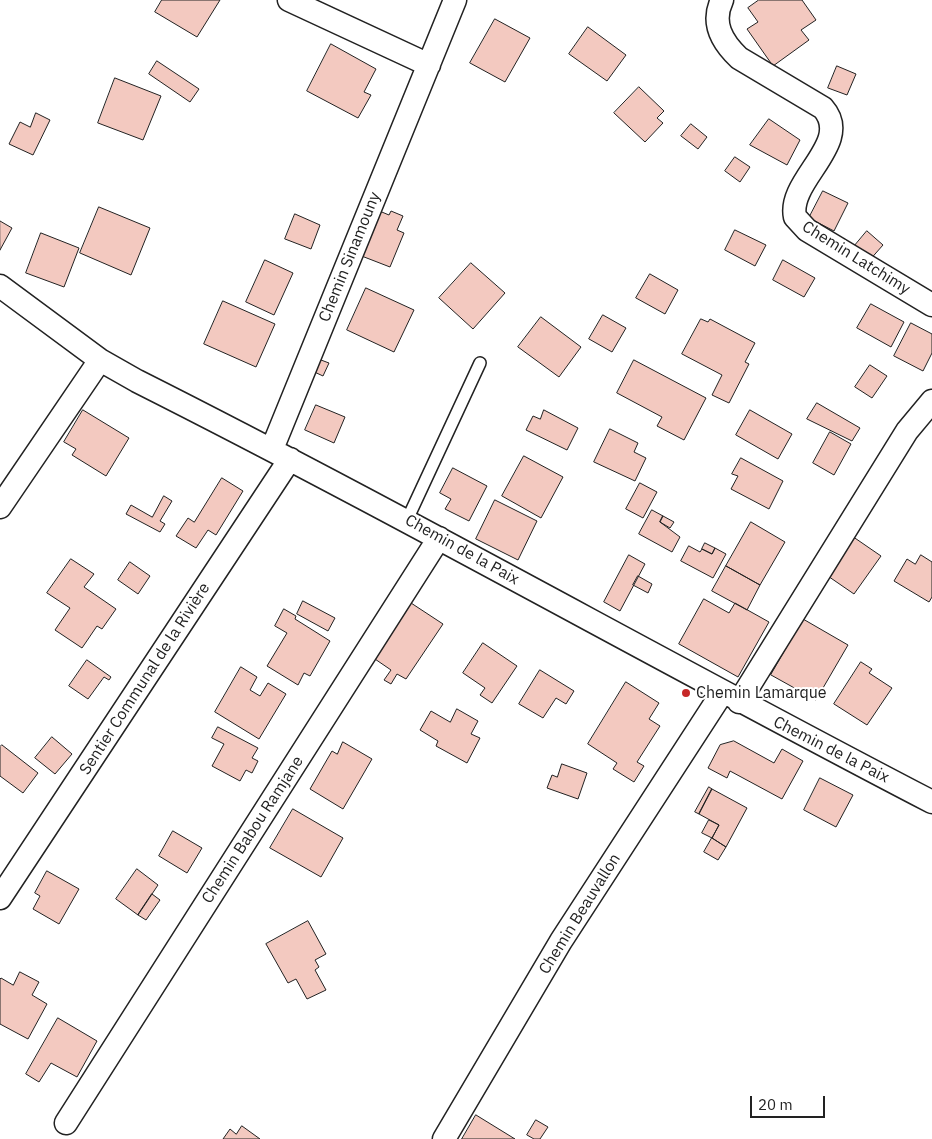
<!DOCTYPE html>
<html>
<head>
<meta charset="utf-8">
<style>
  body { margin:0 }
  #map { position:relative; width:932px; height:1139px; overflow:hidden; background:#fff; font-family:"IBM Plex Sans",sans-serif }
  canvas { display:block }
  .scale { position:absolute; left:750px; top:1096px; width:75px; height:22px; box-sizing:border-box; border:2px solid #222; border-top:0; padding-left:6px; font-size:15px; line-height:18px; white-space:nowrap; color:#222; -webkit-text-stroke:4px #fff; paint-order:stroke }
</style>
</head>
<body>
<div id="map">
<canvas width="932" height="1139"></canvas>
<div class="scale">20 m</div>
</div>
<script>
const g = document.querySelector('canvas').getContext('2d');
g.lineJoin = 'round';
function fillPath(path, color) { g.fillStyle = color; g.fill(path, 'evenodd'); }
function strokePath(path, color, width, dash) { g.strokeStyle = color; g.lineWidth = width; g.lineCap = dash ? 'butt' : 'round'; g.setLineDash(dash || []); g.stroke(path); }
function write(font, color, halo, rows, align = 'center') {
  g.font = font + ' "IBM Plex Sans",sans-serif'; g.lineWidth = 4; g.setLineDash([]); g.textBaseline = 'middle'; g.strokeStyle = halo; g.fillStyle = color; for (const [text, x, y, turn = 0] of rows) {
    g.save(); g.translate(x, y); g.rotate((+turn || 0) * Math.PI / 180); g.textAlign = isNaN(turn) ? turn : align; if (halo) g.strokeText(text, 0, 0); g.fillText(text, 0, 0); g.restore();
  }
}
const building = new Path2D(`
  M162,0h58l-23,37 -42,-25z
  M759,0h43l14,20 -15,10 8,10 -36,26 -26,-37 11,-7 -10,-14z
  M495,19l35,19 -25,44 -35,-19z
  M588,27l38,28 -19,26 -38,-27z
  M331,44l45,25 -12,23 7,3 -13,23 -51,-27z
  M157,61l42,28 -9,13 -41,-28z
  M837,66l19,8 -9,21 -19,-7z
  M115,78l46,18 -18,44 -45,-17z
  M639,87l25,24 -7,7 6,5 -18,19 -31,-29z
  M36,113l14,7 -17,35 -24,-11 11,-22 10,5z
  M769,119l31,21 -13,25 -37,-20z
  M691,124l16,13 -9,12 -17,-13z
  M735,157l15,10 -10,15 -15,-11z
  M823,191l25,12 -14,28 -25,-13z
  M99,207l51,21 -19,47 -51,-22z
  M377,210l12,5 2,-4 12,5 -6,14 7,3 -14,34 -31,-12z
  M295,214l25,11 -9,24 -26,-10z
  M0,221l12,7 -12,22z
  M735,230l31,15 -11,21 -30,-16z
  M867,231l16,14 -15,17 -16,-13z
  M41,233l38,15 -15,39 -38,-14z
  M265,260l28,13 -19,42 -28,-13z
  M783,260l32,18 -11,19 -31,-17z
  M471,263l34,30 -32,36 -34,-31z
  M650,274l28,16 -13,24 -29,-16z
  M366,288l48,22 -20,42 -47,-22z
  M223,301l52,23 -19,43 -52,-23z
  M871,304l33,18 -13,25 -34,-19z
  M603,315l23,13 -14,24 -23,-13z
  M541,317l40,30 -22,30 -41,-30z
  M701,319l7,3 2,-3 45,24 -10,19 4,2 -20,39 -17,-8 10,-20 -40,-21z
  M911,323l21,11v19l-9,18 -29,-15z
  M313,357l16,6 -6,13 -15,-7z
  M634,360l72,38 -22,42 -27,-14 5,-9 -45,-24z
  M870,365l17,11 -15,22 -17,-11z
  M817,403l43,25 -8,13 -45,-22z
  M316,405l29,12 -11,26 -29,-13z
  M83,410l46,28 -23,38 -34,-21 4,-6 -12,-7z
  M544,410l34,18 -11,22 -41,-20 7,-14 7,3z
  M750,410l42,24 -14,25 -42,-24z
  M610,429l28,14 -4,9 12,6 -11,23 -41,-19z
  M830,432l21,12 -17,31 -21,-12z
  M524,456l39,21 -22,41 -39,-22z
  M741,458l42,23 -14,28 -38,-20 7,-13 -6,-2z
  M453,468l34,18 -18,35 -24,-12 6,-10 -11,-6z
  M222,478l21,13 -27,44 -8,-5 -12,18 -20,-12 12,-18 6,4z
  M640,483l17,9 -14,26 -17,-9z
  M164,496l8,5 -12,20 5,3 -5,8 -34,-18 5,-9 21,12z
  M495,500l42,21 -19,39 -42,-21z
  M652,510l11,6 -3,6 20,15 -8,15 -33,-18z
  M663,516l11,6 -4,6 -10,-6z
  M751,522l34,20 -25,43 -34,-19z
  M849,534l32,22 -27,38 -32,-22z
  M705,543l10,5 -3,6 -10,-5z
  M689,546l11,6 2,-3 10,5 3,-6 11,6 -13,24 -32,-17z
  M629,555l16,9 -25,47 -16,-9z
  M921,555l11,7v35l-3,5 -35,-21 13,-22 8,5z
  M71,559l23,15 -10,13 32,22 -14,20 -5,-3 -15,22 -27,-18 15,-22 -23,-15z
  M130,562l20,14 -12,18 -20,-14z
  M726,566l34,19 -13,25 -35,-19z
  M638,576l14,8 -4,9 -15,-8z
  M704,599l25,14 6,-10 34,19 -31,55 -59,-33z
  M303,601l32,17 -7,13 -31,-17z
  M408,601l35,23 -37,55 -9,-5 -6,10 -7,-4 7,-10 -19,-13z
  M284,609l12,7 -1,3 35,22 -20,35 -6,-3 -6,12 -31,-19 20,-33 -12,-7z
  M803,619l45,26 -32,55 -45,-25z
  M483,643l34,23 -25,37 -12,-8 5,-7 -22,-15z
  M87,660l24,17 -2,3 -5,-3 -16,22 -19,-13z
  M861,662l11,7 -3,4 23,15 -25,37 -33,-21z
  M241,667l16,10 -7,13 10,6 8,-13 18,11 -27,45 -44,-27z
  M540,670l34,21 -8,13 -10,-6 -13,20 -24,-14z
  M626,682l33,21 -10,16 11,7 -23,36 7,4 -10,16 -21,-13 4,-6 -29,-19z
  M457,709l21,12 -7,13 9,4 -13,25 -31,-17 2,-5 -18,-11 11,-19 19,11z
  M218,727l40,21 -6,10 6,3 -6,12 -6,-3 -6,11 -28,-15 12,-22 -12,-6z
  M52,737l20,17 -17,20 -20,-16z
  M734,741l40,22 8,-14 21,12 -21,38 -52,-28 -3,7 -19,-10 12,-23z
  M343,742l29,17 -29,50 -33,-20 22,-38 5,3z
  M2,745l36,28 -15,20 -23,-17v-29z
  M562,764l25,9 -9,26 -31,-11 5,-13 5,2z
  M820,778l33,17 -17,32 -32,-17z
  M709,787l3,2 -13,25 -4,-2z
  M712,789l35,19 -21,39 -14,-9 7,-13 -20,-11z
  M293,809l50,29 -22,39 -51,-29z
  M709,820l10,5 -7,13 -10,-5z
  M173,831l29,17 -15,25 -28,-17z
  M712,838l14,9 -8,13 -14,-8z
  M137,869l21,16 -20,30 -22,-16z
  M47,871l32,18 -20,35 -26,-15 7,-13 -5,-3z
  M152,894l8,6 -14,20 -8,-5z
  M308,921l18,33 -11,6 4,7 -4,3 11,20 -19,9 -11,-20 -8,4 -22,-39z
  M20,972l19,10 -7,13 15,9 -19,35 -28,-15v-45l1,-1 12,7z
  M58,1018l39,23 -20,36 -26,-14 -12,19 -13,-8z
  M476,1115l39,24h-53z
  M536,1120l12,7 -8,12h-6l-7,-4z
  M242,1126l18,13h-37l7,-10 6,5z`);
fillPath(building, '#f3c9c0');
strokePath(building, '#222', 1);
const lane = new Path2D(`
  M407,520l73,-157`);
const street = new Path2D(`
  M289,0l140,65
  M722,0c-11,23 0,42 17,58l84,50c31,35 -36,72 -28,109l12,13 125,75
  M0,286l100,74 37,21c268,135 529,283 795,421
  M272,449l183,-449
  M0,507l100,-147
  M739,702l168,-271 25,-30
  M0,898l290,-439
  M66,1123l373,-585
  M444,1139l117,-198 161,-248`);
strokePath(lane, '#222', 14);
strokePath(street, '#222', 25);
strokePath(lane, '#fff', 11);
strokePath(street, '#fff', 22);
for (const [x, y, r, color] of [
  [686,693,5,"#c62828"]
]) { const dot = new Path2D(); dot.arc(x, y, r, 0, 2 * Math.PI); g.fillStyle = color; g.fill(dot); strokePath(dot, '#fff', 2); }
write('16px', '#222', '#fff', [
  ["Chemin Sinamouny",350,257,-68],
  ["Chemin Latchimy",856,258,32],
  ["Chemin de la Paix",462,550,29],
  ["Sentier Communal de la Rivière",145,679,-57],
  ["Chemin de la Paix",831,750,27],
  ["Chemin Babou Ramjane",253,830,-57],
  ["Chemin Beauvallon",580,914,-58]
]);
write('16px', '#222', '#fff', [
  ["Chemin Lamarque",696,693]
], 'left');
</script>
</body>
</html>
